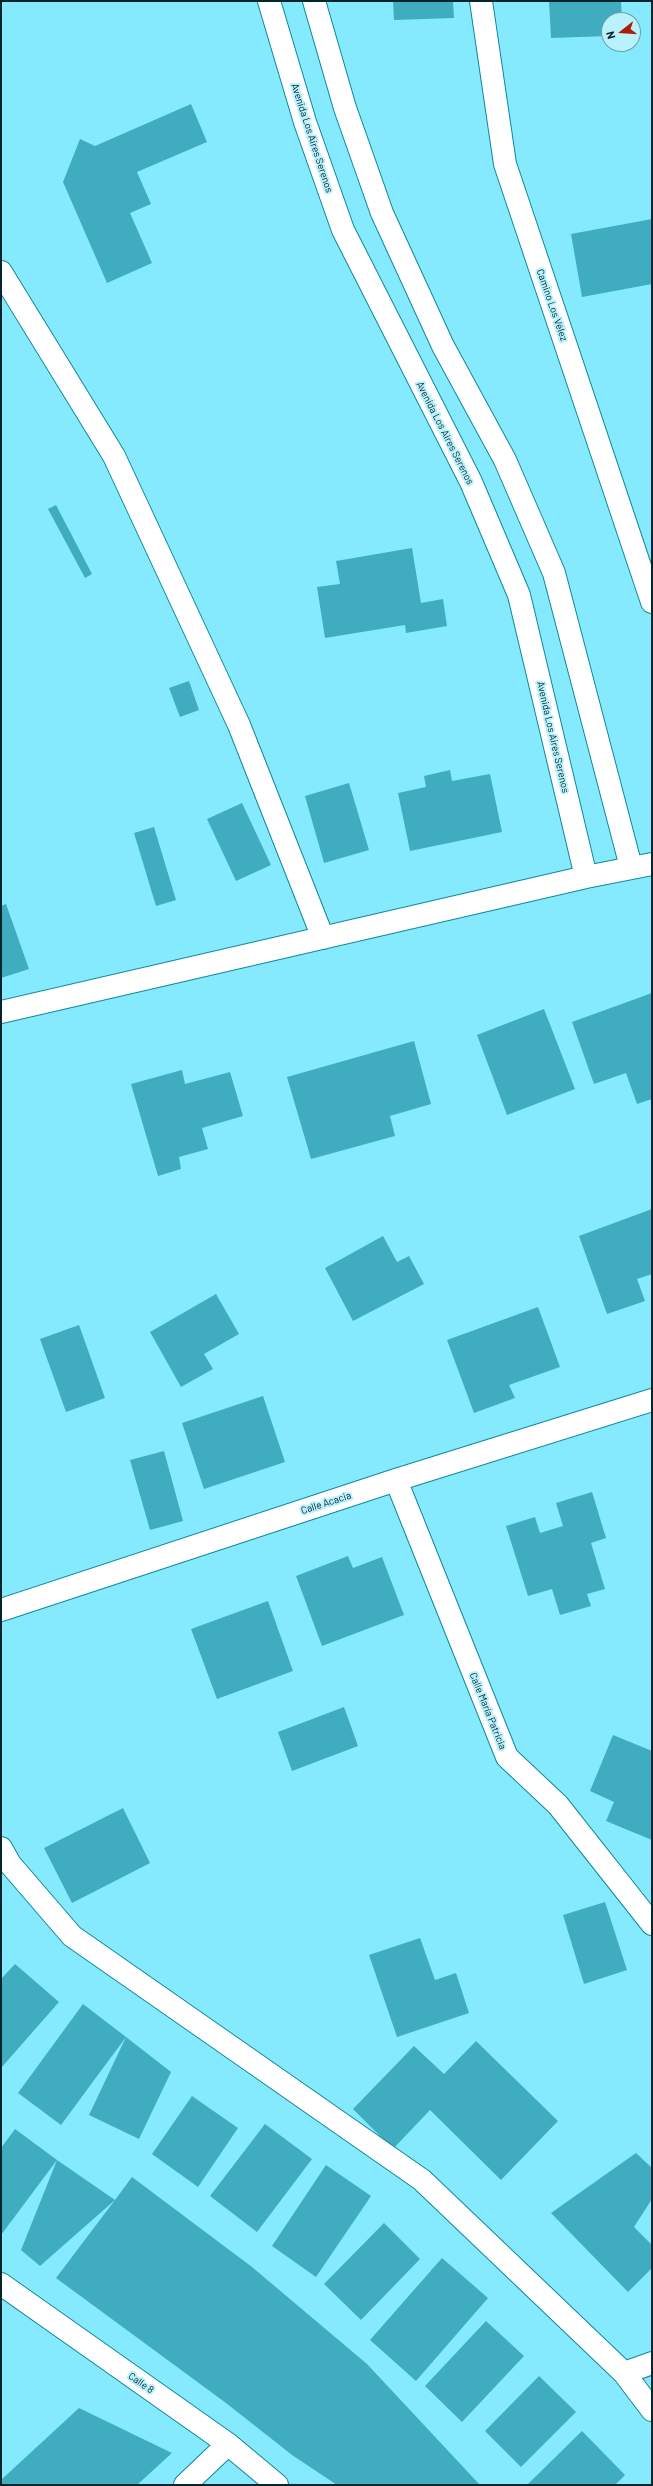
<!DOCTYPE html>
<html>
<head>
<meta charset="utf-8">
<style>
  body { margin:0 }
  #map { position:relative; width:653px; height:2486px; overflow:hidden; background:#86eafe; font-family:Barlow,sans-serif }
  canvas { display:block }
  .frame { position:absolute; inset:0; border:2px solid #03252b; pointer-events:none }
  .north { position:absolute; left:601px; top:12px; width:40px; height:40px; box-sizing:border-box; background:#b9f1fd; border:1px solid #709fa9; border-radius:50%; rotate:253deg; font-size:11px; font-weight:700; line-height:16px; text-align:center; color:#03252b }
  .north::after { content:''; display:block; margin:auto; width:14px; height:18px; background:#ac1e02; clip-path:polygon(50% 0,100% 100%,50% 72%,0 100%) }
</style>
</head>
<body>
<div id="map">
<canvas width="653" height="2486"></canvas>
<div class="frame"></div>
<div class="north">N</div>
</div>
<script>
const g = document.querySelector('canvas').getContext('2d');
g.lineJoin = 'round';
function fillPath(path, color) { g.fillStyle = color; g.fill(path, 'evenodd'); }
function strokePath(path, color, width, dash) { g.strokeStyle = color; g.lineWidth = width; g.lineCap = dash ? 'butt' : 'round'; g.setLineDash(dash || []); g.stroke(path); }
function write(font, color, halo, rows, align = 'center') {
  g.font = font + ' Barlow,sans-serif'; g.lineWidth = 4; g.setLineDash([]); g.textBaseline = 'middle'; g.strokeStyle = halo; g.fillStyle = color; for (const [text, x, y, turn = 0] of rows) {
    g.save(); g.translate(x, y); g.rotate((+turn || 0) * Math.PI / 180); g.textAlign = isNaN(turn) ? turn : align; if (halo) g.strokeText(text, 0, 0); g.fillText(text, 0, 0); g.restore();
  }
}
fillPath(new Path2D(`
  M393,1h60l1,17 -60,2z
  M549,1h72l1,19h-13v16l-58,2z
  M191,104l16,38 -70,30 14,32 -21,9 22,50 -45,20 -44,-101 17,-43 15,7z
  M652,219v65l-70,13 -11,-63z
  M56,505l36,69 -7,4 -37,-69z
  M412,548l9,55 22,-4 4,27 -41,7 -1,-8 -80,13 -8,-51 23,-3 -4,-23z
  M189,681l10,29 -19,7 -11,-29z
  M450,770l2,11 38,-7 12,58 -92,19 -12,-58 28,-6 -2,-11z
  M349,783l20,67 -45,13 -19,-67z
  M242,803l29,62 -35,16 -29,-62z
  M154,827l22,73 -20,6 -22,-73z
  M6,904l23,65 -28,9v-72z
  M652,993v106l-15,5 -11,-31 -32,11 -22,-62z
  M544,1009l31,80 -68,26 -30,-80z
  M414,1041l17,63 -41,12 5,20 -84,23 -24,-82z
  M182,1070l3,14 45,-12 13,44 -41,12 6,21 -29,8 2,12 -23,7 -27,-92z
  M652,1209v65l-15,5 8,22 -38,13 -28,-78z
  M383,1236l14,26 12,-6 15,28 -71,37 -28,-53z
  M216,1294l23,40 -35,20 9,15 -32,18 -31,-55z
  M538,1307l22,60 -51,18 6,13 -41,15 -27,-73z
  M79,1325l26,73 -39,14 -26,-73z
  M263,1396l22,66 -81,27 -22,-66z
  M164,1451l19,70 -33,9 -20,-70z
  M592,1492l14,46 -15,5 14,46 -18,5 4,12 -31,9 -8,-26 -24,7 -22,-70 29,-9 5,16 23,-7 -7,-23z
  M348,1556l5,12 29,-11 22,58 -82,31 -26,-70z
  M268,1601l25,70 -76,28 -26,-70z
  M344,1707l14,39 -66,25 -14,-39z
  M613,1735l39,16v89l-46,-19 8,-19 -24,-11z
  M123,1808l27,55 -78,40 -28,-55z
  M605,1902l22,68 -43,14 -21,-69z
  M420,1938l15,42 21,-7 13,40 -72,24 -28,-82z
  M15,1964l44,38 -58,66v-89z
  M83,2004l43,33 45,35 -32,67 -50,-24 37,-78 -65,88 -43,-32z
  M476,2041l82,80 -57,59 -71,-70 -37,39 -40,-40 61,-63 30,28z
  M192,2096l46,32 -40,59 -46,-33z
  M265,2124l47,35 -55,73 -47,-36z
  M15,2129l42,31 -56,75v-87z
  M636,2153l16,15v31l-18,28 18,18v23l-24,24 -77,-79z
  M57,2160l58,40 17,-23 120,90 115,97 113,121h-143l-45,-30 -66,-52 -170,-125 59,-78 -75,66 -19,-16z
  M326,2165l45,31 -55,81 -44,-31z
  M384,2223l36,36 -59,61 -37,-36z
  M442,2258l46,40 -72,83 -46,-41z
  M486,2321l38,35 -62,66 -37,-36z
  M539,2376l37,36 -55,55 -36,-36z
  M79,2408l93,45 -35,32h-134l-2,-5z
  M582,2431l43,44 -10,10h-88z`), '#3facc0');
const minor = new Path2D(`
  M269,1l36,121 38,108 128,252 48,113 67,282
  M314,1l31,107 37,105 61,133 62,114 49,113 77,294
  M481,1l24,163 147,438
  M1,272l113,184 125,269 84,213
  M1,1012l585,-135 66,-13
  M396,1480l111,277 51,48 94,119
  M1,1610l395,-130 256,-80
  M1,1848l9,16 62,72 350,244 202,193 28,37
  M1,2284l227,160 49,41
  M624,2373l28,-10
  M185,2485l43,-41`);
strokePath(minor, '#0f889b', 24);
strokePath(minor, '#fff', 22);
write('10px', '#03252b', '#b9f1fd', [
  ["Avenida Los Aires Serenos",312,138,72],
  ["Camino Los Vélez",552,305,71],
  ["Avenida Los Aires Serenos",445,433,63],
  ["Avenida Los Aires Serenos",553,737,77],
  ["Calle Acacia",326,1503,-18],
  ["Calle María Patricia",488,1711,68],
  ["Calle 8",141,2383,35]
]);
</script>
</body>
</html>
